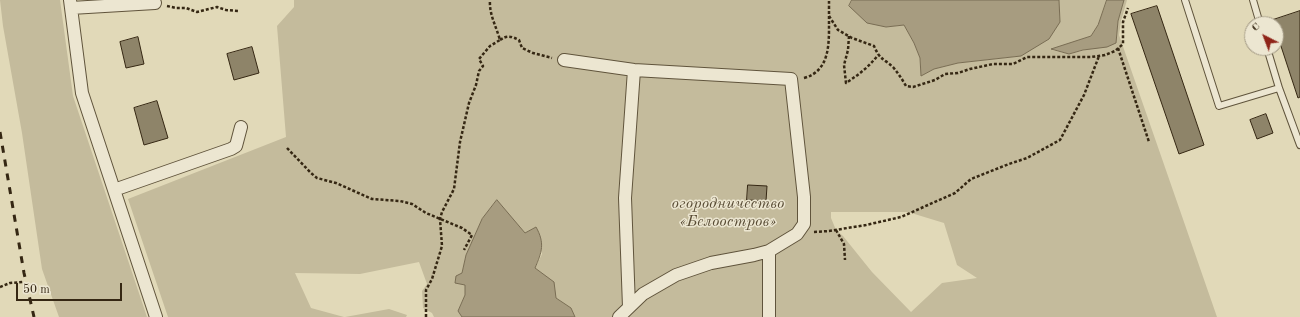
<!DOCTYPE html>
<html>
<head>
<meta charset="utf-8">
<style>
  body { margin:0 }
  #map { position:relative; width:1300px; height:317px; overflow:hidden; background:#e1d9b8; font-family:"Old Standard TT",serif }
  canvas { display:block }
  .north { position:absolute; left:1244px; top:16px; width:40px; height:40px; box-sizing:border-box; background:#ece6d1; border:1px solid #a39a85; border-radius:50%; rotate:318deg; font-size:11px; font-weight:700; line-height:16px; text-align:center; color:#352713 }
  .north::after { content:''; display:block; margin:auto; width:14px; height:18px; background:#8f2418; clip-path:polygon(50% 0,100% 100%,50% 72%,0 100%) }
  .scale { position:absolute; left:16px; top:283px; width:106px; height:18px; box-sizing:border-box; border:2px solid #352713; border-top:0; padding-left:5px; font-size:12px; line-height:14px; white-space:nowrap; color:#352713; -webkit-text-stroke:3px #ece6d1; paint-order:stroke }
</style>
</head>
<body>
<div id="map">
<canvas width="1300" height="317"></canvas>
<div class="north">С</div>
<div class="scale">50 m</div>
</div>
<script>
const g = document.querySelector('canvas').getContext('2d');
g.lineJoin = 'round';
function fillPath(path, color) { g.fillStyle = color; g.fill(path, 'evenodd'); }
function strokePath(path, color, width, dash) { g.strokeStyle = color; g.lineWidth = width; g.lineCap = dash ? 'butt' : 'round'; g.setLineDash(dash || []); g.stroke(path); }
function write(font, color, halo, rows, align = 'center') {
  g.font = font + ' "Old Standard TT",serif'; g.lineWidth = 3; g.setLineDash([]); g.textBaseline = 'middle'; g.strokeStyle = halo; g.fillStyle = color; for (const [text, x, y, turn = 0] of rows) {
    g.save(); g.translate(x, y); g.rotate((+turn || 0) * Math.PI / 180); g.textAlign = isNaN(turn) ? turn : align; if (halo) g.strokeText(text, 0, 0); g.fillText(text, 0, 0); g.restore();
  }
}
fillPath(new Path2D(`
  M0,0h60l13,96 74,221h-88l-17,-48 -20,-136 -19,-107z
  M294,0h558l-3,6 37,21 18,-2 10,18 6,15 1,18 13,-7 24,-6 63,-7 39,-34 -1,-22h48l-9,25 -7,11 -39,14 17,4 47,-12 2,-21 6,-21h3l-6,21 -2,14 98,282h-642l-4,-9 -15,-10 -13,-23 -8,-7 7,-14 -6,-27 -11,6 -12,-13 -31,-1 -16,36 -4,18 3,12v10l-7,16 4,6h-28l-2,-4 -9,-5 -1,-17 5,-7 -8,-22 -59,12 -65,-1 16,35 33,9h-176l-40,-118 158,-62 -9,-111 17,-19zM831,212h77l36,11 13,42 20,13 -35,5 -31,29 -39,-40 -29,-36 -7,-6 -5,-12z
  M389,309l18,6 -1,2h-61z`), '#c4bb9c');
const water = new Path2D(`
  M852,0h207l1,22 -11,17 -28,17 -63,7 -24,6 -13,7 -1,-18 -6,-15 -10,-18 -18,2 -19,-4 -18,-17z
  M1107,0h17l-6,21 -2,22 -9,4 -24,3 -14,4 -18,-5 40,-13 7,-11z
  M497,200l28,33 11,-6c9,16 6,25 -1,41l19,14 2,16 15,10 4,9h-113l-4,-6 7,-16v-10l-10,-2 1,-7 6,-3 4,-18 16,-36z`);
fillPath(water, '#a79c80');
strokePath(water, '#796d54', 1);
const building = new Path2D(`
  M1157,6l47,139 -25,9 -48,-140z
  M1300,11v86l-2,1 -22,-67v-7h-2l-1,-4z
  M138,37l6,27 -18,4 -6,-26z
  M252,47l7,26 -25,7 -7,-26z
  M157,101l11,37 -24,7 -10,-37z
  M1266,114l7,19 -16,6 -7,-19z
  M748,185l19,1 -1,15 -19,-1z`);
fillPath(building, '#8e8469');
strokePath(building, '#352713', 1);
const lane = new Path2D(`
  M1185,0l34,106 60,-18
  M1253,0l7,24
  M1267,48l12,40 21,57`);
const street = new Path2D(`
  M70,0l12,93 74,224
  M71,8l84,-5
  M564,60l70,10 157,9 13,118v27l-7,10 -28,17 -15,4 -43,8 -35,12 -33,19 -24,23
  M114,190l117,-41 5,-3 5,-19
  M629,307l-4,-109 9,-128
  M769,317v-66`);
strokePath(lane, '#60543c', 8);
strokePath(street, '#60543c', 14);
strokePath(new Path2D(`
  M167,6l9,2h10l11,4 20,-5 9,3 12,1
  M829,16l9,14 14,8 22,8c6,14 9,12 19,21 5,6 9,12 13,19l7,1 22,-7 10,-6 13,-1 12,-4 23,-5h20l14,-7h64l14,-2 10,-4 8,-7v-22l5,-14
  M849,36l-1,14 -4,15 2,18c12,-8 23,-16 32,-28
  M500,40c7,-5 11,-4 19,0l3,8 11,5 19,5
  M1118,48l31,94
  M804,78c26,-7 25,-34 25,-56 0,-7 0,-15 0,-22
  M287,148l24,25 6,5 19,5 36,16 28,2 12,3 14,9 36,15 10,7 -8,15
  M836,230l8,14 1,16
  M814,232l15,-1 37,-6 35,-8 54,-24 16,-14 38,-15 18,-6 33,-18 24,-45 15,-39
  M0,287l10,-4 13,-1
  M426,317v-27l6,-11 10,-33 -2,-27 2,-7 12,-23 6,-47 9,-39 7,-18 3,-14 4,-5 -4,-7 11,-13 10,-6c-4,-14 -11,-26 -10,-40`), '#352713', 2.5, [3, 2]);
strokePath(lane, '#ece6d1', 6);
strokePath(street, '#ece6d1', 12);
strokePath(new Path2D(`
  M0,132l24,141 10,44`), '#352713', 3, [7, 7]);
write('italic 16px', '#594c35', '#ece6d1', [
  ["огородничество",728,204],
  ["«Белоостров»",728,222]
]);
</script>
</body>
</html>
